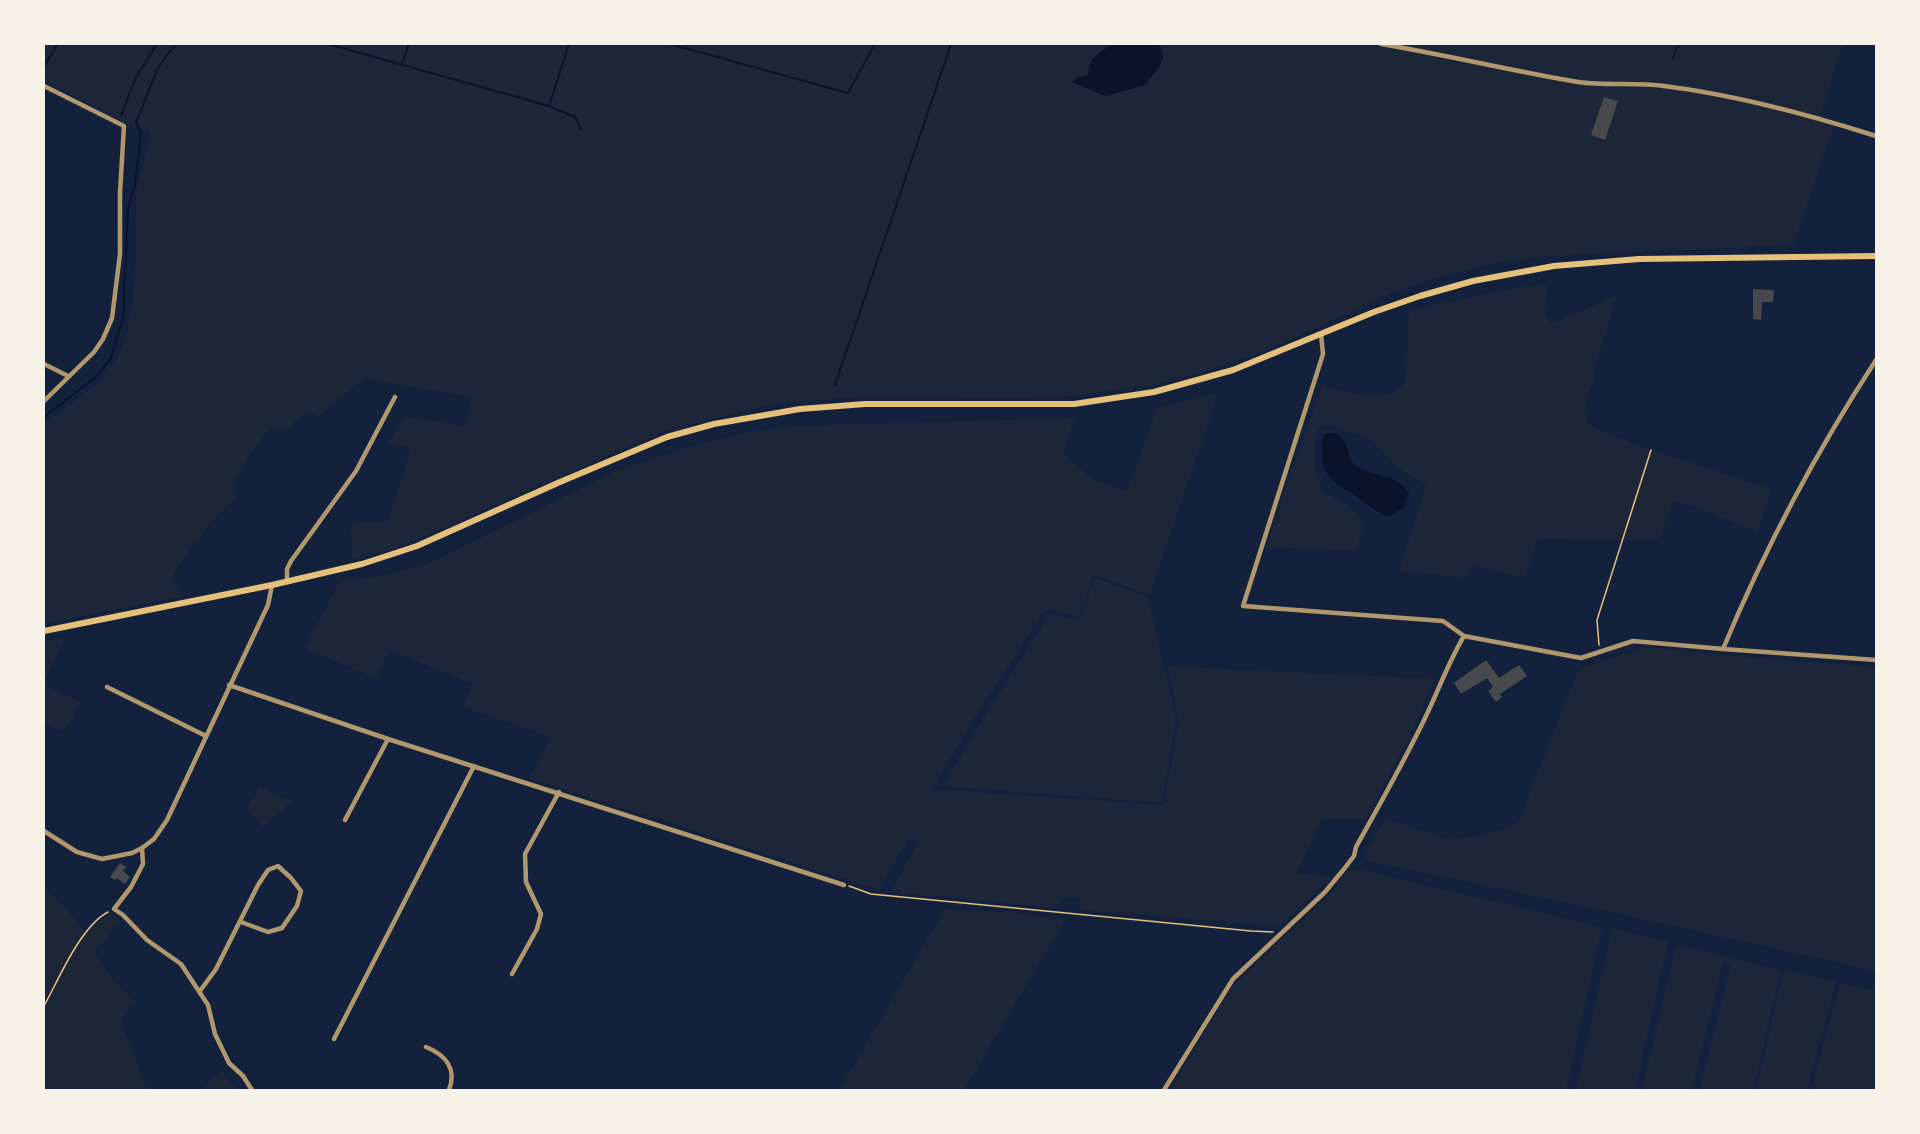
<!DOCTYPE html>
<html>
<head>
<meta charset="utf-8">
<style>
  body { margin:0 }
  #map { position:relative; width:1920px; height:1134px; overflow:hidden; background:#14213d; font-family:"Noto Sans",sans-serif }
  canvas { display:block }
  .frame { position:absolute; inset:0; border:45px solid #f6f1e7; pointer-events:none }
</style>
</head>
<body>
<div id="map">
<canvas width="1920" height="1134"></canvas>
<div class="frame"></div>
</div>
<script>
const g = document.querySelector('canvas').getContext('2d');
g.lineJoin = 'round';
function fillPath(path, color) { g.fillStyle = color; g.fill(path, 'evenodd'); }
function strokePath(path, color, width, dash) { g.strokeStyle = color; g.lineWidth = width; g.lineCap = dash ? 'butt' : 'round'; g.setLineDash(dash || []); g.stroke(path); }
fillPath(new Path2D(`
  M44,44h1799l-24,74 16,5 -42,122 -242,11 -56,7 -53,13 -53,18 -119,55 -67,23 -51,13 -79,11 -56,2 -153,-1 -63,4 -40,6 -98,25 -236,103 -39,16 -36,9 -1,-37 37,-2 23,-73 -23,-4 15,-28 62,10 7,-29 -107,-18 -26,19 -20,19 -12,-6 -24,21 -12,-5 -16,20 -24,40 7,7c-23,27 -51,52 -66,85l11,17 -139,28v-200l55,-42 19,-25 8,-21 7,-37 3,-42v-61l14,-64 -17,-5 -89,-46z
  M1548,283l-3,29 6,12 67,-29 -25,77 3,2c-5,15 -18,38 -5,52l46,19 134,44 -13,43 -65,-26 -20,-5 -14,39 -121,-1 -14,39 -52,-14 -5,14 -68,-7 27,-85 -27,-18 -24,-24 -14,-8 -33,-11 -7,2 -3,3 -3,11v27l7,24c14,7 38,16 40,35 0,7 -4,17 -6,24l-90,-4 56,-162c21,6 75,23 84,-7l3,-67 84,-19z
  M1218,393l-68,202 -56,-20 -15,41 -34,-6 -71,109 -42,70 232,16 15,-84 -11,-55 266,13 -23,56 -45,84h-44l-25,54 35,4 -48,46 -9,3 -194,-16 -2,-10 -3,-2h-12l-10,10 -163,-16 28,-52 -11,-1 -29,51 -350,-112 21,-41 -88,-31 11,-22 -84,-34 -13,29 -71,-31 35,-68 27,-2 56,-12 194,-95 81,-27 51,-12 42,-6 283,-8 -11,36 29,25 35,12 30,-83z
  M1095,578l53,19 28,123 -14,83 -219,-17 41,-69 65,-102 31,4z
  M66,637l-22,45v-41z
  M1649,647l75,8 152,12v304l-256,-57 -258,-54 23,-42 64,21 33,-3 36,-13 61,-155z
  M44,685l37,17 -17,30 -20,-8z
  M259,787l33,14 -29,26 -17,-19z
  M1358,869l244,58 -36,163h-396l61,-102 101,-97 14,-19z
  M44,884l42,48 25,-19 9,8 -26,32 21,28 21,20 -15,20 26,69h-103z
  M945,909l61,3 59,8 -101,170h-125z
  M1612,928l56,14 -33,148h-59z
  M1676,945l105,25 -28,120h-54l32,-125 -8,-2 -31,127h-50z
  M1784,970l52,12 -29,108h-51z
  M1840,983l36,8v89l-4,10h-61z
  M222,1071l15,19h-39z`), '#1d2539');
fillPath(new Path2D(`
  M1111,44h41l8,2 3,12 -3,8 -15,19 -40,11 -33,-14 6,-5 9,-1 5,-17z
  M1328,433l9,1c3,3 7,7 9,11 4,7 2,15 10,21 18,12 39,6 53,27l-5,14 -15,10c-12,-3 -22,-13 -32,-20 -19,-14 -35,-17 -35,-45 0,-6 -1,-12 2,-18z`), '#0b132b');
strokePath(new Path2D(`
  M328,44l221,62 26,11 6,12
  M670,44l178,49 27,-49
  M1673,59l5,-15
  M402,64l7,-20
  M44,66l14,-22
  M549,106l20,-62
  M121,116l15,-39 21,-33
  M835,385l116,-341
  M44,417l52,-40 15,-19 12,-40 5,-110 7,-24 6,-50 -5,-12 22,-54 17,-24`), '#0b132b', 2);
fillPath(new Path2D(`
  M1604,97l14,4 -13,39 -14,-5z
  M1753,289l21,1 -1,12h-11l-1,18 -8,-1z
  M1486,660l13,18 20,-13 8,11 -27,18 2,3 -6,5 -8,-11 5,-4 -6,-9 -26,16 -7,-11z
  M120,863l6,4 -3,4 7,6 -5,7 -8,-6 -2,2 -5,-3z`), '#48494c');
strokePath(new Path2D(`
  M1599,645l-2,-25 54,-170
  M849,886l22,8 380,37 22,1
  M44,1006c15,-27 36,-79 64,-94`), '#e5c07b', 1.5);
strokePath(new Path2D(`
  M1381,44c66,11 131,27 197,38 27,4 58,0 86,4 72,9 143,28 212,50
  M44,86l80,40 -4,66v62l-8,64 -9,21 -9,13 -50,49
  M1321,334l2,20 -80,252 200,15 21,15 117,22 52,-17 90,8 153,11
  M44,364l24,12
  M287,582v-13l4,-8 65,-90 39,-74
  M1723,649c42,-101 93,-197 153,-289
  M229,685l159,54 456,146
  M107,687l99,49
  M345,820l43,-81
  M44,831l33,21 25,7 30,-6 10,-5 12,-9 13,-19 101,-215 4,-20
  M142,848l1,16 -12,23 -17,22 9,6 24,25 34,24 27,41 7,29 14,29 14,13 9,14
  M512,974l25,-45 4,-15 -15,-32 -1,-28 34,-62
  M200,991l16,-22 42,-84 10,-15 10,-4 13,12 10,13 -4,15 -15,22 -14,4 -27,-10
  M334,1039l140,-273
  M426,1047c20,8 31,22 23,43
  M1164,1090l69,-111 92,-87 19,-23 10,-13 2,-9c24,-43 49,-87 70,-131 13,-27 23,-55 38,-80`), '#b1986c', 4.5);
strokePath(new Path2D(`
  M44,631l228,-46 90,-21 55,-18 143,-64 107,-45 47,-13 86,-15 65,-5h209l80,-12 79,-22 141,-58 46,-16 53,-15 81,-15 85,-7 237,-3`), '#e5c07b', 6);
</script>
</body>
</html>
